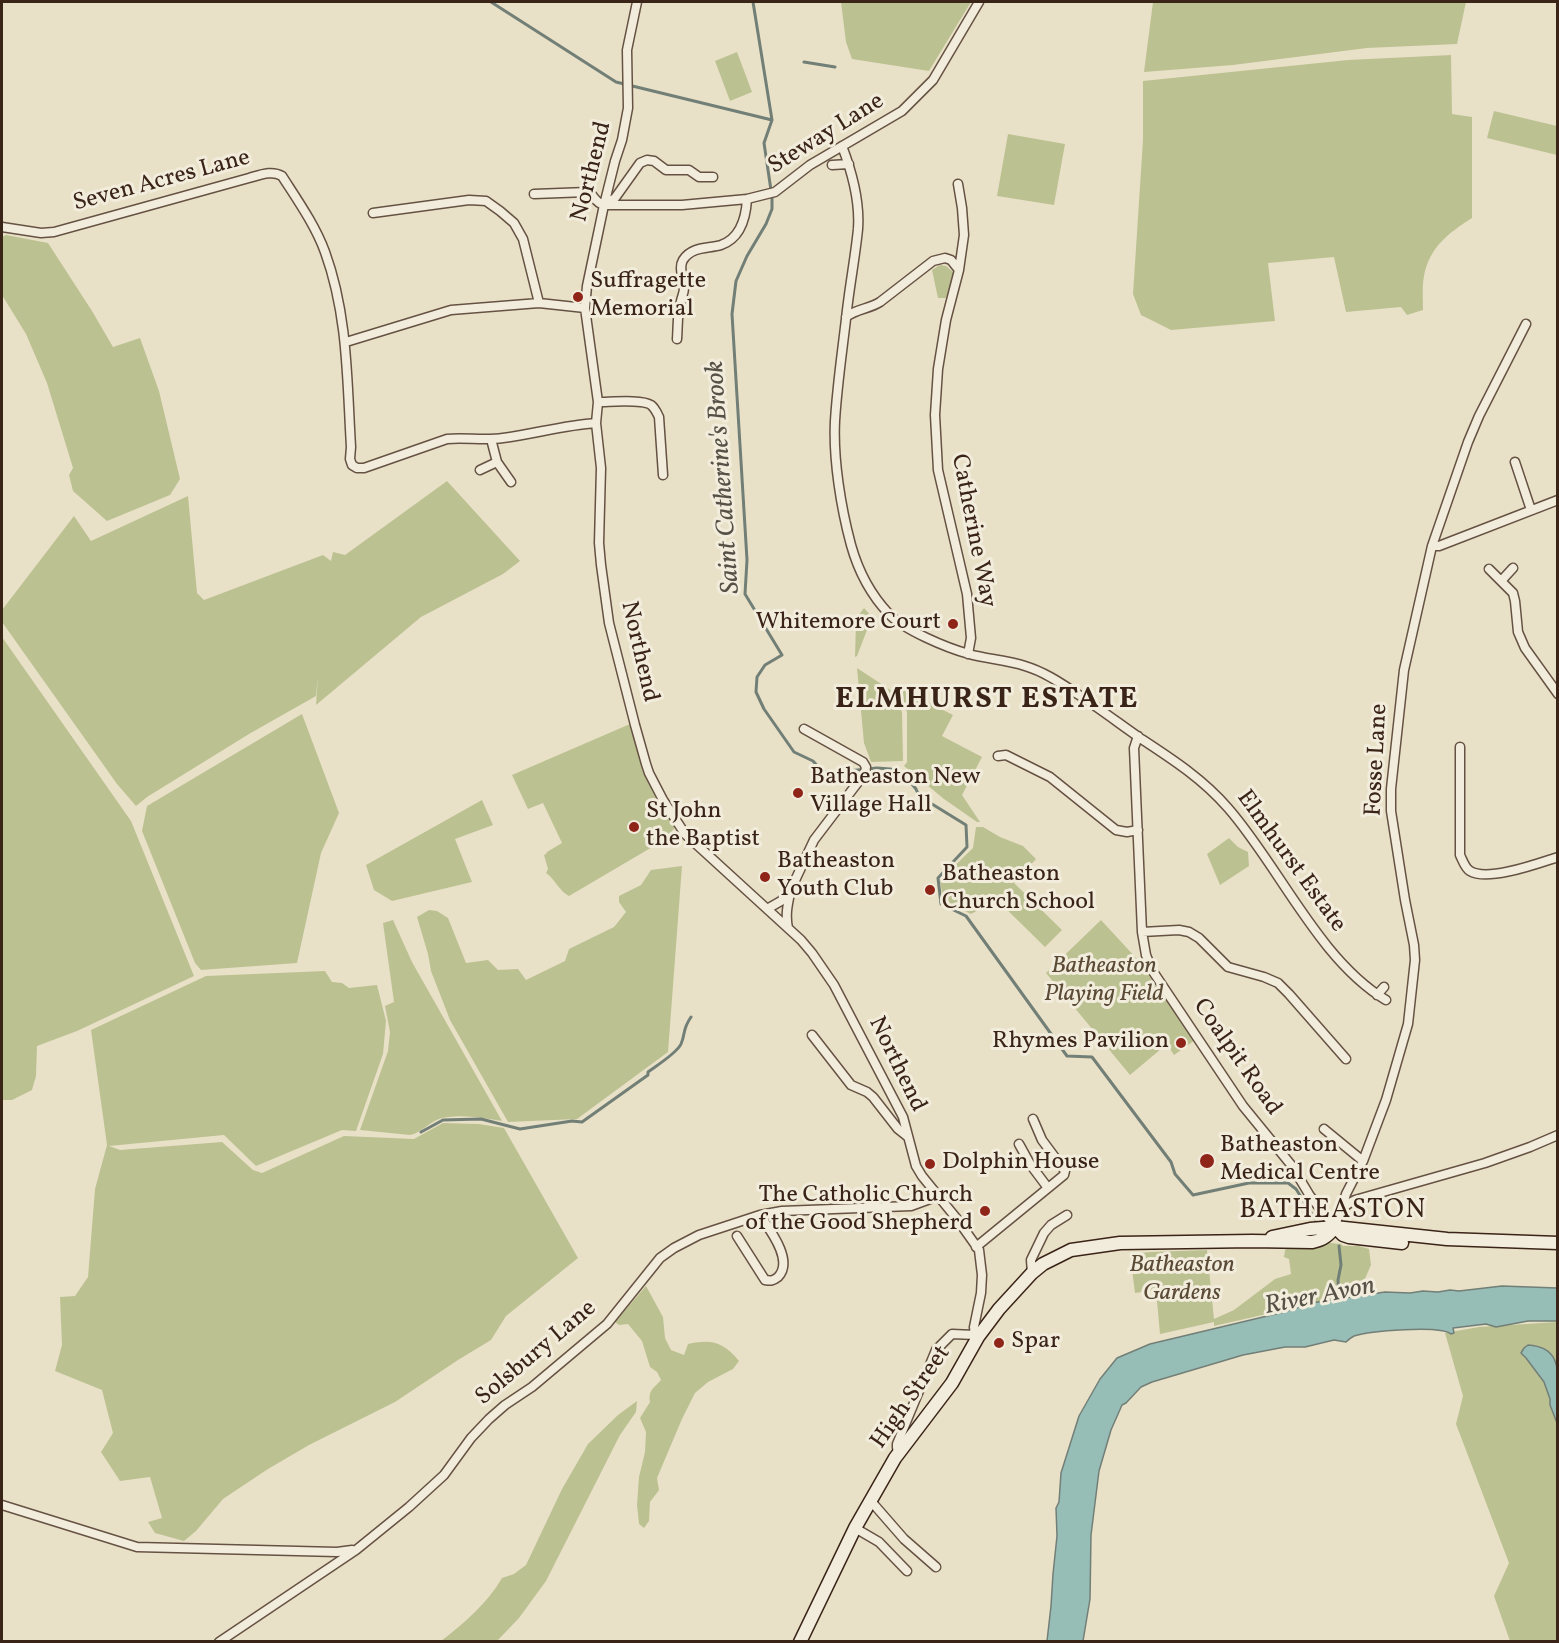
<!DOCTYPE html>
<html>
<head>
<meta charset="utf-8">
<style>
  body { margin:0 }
  #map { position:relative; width:1559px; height:1643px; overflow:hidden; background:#e9e1c7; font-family:Vollkorn,serif }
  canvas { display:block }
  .frame { position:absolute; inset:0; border:3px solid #3a2317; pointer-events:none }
</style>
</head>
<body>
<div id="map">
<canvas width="1559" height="1643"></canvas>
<div class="frame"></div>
</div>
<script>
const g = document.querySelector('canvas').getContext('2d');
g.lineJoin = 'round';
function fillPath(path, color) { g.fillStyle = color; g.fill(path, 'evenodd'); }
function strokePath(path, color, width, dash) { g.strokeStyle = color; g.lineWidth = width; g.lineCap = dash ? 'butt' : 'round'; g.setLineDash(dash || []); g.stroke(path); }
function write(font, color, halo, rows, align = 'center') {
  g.font = font + ' Vollkorn,serif'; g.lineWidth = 6; g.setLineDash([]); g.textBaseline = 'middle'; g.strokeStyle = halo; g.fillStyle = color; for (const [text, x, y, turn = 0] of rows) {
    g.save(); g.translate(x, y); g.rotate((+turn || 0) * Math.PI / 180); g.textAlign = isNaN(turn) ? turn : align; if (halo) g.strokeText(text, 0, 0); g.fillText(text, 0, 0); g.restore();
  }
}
fillPath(new Path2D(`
  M841,2h130l-42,69 -77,-12 -6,-17z
  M1153,2h313l-9,42 -90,4 -134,17 -89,7z
  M737,52l15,40 -22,9 -15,-40z
  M1451,55l1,59 20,3v101c-23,15 -42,28 -48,58 -2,10 -1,23 -1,34l-16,5 -6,-8 -55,5 -12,-55 -66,6 7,58 -104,9 -30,-15 -8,-21 10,-154v-59l205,-21z
  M1494,111l63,15v29l-70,-17z
  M1008,134l57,10 -11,61 -57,-9z
  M6,235l42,8 44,68 21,36 27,-9 19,53 21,88 -10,16 -63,26 -34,-30 -4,-16 4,-7 -26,-85 -21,-49 -24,-39v-58z
  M940,265l6,1 7,6 1,3 -8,23h-8l-6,-28z
  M447,481l73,80 -17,13 -82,43 -105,88 2,-29 -2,20 -67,38 -102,63 -11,9 -19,-22 -115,-162v-12l72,-94 17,25 97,-45 9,97 7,7 119,-45 8,6 2,-9 12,3z
  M864,608l11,12 -8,10 -10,26 -2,1 1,-35 2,-6z
  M2,637l129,184 63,155 -117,55 -40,15 -1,30 -4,14 -20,10h-10z
  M857,668l35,23 10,21 1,49 -32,1 -7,-19z
  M898,687l55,28 -11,21 40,21 -20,38 18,27h-3l-33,-23 -40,-33 3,-4v-50l-11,-22z
  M302,714l37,99 -18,40 -24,110 -96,7 -6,-7 -53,-132 5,-25z
  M630,724l13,48 13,27 19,28 -5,7 1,2 -102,60c-10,-5 -14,-17 -23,-23l2,-4 -4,-14 2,-1 1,-2 15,-9 -19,-40 -15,6 -16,-34z
  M482,800l11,25 -38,14 17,43 -80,19 -18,-11 -8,-25z
  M976,827h7l17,10 23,9 13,13 -22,24 48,47 -17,17 -48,-47 -26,14 -28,-14 -3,-20 33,-32z
  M1229,838l9,9 10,5 1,14 -29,19 -13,-31z
  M682,866l-14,186 -91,67 -69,3 -58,-102 -19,-49 -3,-17 -11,-37 12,-7 8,1 11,7 18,45 22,-3 10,10 20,-1 8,11 39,-19 4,-12 45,-22 12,-15 -7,-10v-6l22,-11 10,-15z
  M393,920l19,42 90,159c-17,-3 -47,-8 -63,-2 -11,4 -18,14 -29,16l-50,-5 28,-79 2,-19 -5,-26 9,-4 -11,-79z
  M1101,920l36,39 58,81 -21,15 -7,-11 -37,31 -84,-102z
  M325,971l7,11 10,1 7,5 28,-3 9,36 -3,33 -27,77 -14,-1 -86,36 -32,-31 -115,11 11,4 102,-8 31,28 9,3 82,-37 70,3 29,-16 36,1 25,4 74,130 -72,58 -15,24 -33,20 -63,42 -86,43 -41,24 -45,30 -27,32 -12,10 -29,-8 -7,-11 14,-4 -12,-41 -30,4 -19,-29 12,-19 -11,-43 -47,-19 7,-26 -2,-48 15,-1 13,-19 7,-88 12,-44 -16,-115 115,-54z
  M1330,1243l11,1 2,2h16l10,3 2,16 -7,16 -11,8 -23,10 -6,9 -44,8 -2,-4 -7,1 -57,13v-4l-54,12 -4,-44 -21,3 -5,-39 21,-2 56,-2 7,69 20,-9 41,-31 16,-5 -2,-15 -5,-2 1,-7 9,-6 30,1z
  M646,1286l17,31 2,21 6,12 13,5 4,-11c24,-5 35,-2 51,17l-6,8 -25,13 -13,11 -13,26 -25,59 2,12 -9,12 -1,19 -5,7 -5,-4 -2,-19 2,-28 6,-25 1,-20 -6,-14 10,-16c-2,-12 4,-14 11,-22l-4,-8 -7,-5 -8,-26 -14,-17 -9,1 -4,-3z
  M1557,1322v319h-47l-16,-45 15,-33 -53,-139 7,-28 -18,-63 34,-6z
  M637,1401l-1,11 -16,23 -74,146 -27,37 -22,23h-56c23,-18 46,-37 61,-63l12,-4 12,-9 36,-76 26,-45 30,-29z`), '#bcc192');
const water = new Path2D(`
  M1502,1286l55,2v33h-29l-32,6 -10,-3 -33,4 1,5 -3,1c-11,-9 -82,-3 -97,2 -4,2 -5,3 -8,6l-12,-2 -29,7h-20l-42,8 -91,27 -11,5 -15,16 -4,2 -11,25 -12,41 -8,64 -1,64 -7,42h-36l4,-35 2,-32 4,-38 -1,-28 3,-6 2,-29 18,-57 21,-37 17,-21 33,-14 134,-32 27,-9 74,-11 25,1 13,-2 15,1 12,-2 9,1z
  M1528,1345c30,2 30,21 30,45 0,11 0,22 -1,33l-7,-18v-6l-6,-17 -18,-24 -5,-5 3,-5z`);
fillPath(water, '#97bdb7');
strokePath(water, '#727f77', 1.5);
strokePath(new Path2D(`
  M491,2l125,80 156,38
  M753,2l19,118 -8,23 8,54v12l-6,15 -19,32 -11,25 -4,33 15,246 -2,34 37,61 -17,10 -8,12 -1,15 8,17 30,43 19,9 7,8 8,4 49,-5 13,1 12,3 14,17 3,7 47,29 1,22 -29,31 3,26 25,12 101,140 25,1 79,105 4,12 18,21 56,-12h39l8,6 19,30
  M804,62l31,5
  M421,1132l22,-12 38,-1 39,10 52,-8 10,1 66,-47v-3c8,-6 29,-19 33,-28 5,-12 1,-14 10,-27
  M1339,1301l-1,-21 3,-15 -2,-19`), '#727f77', 3);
const street = new Path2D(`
  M637,2l-10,48 1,58 -6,32 -7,21 -11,44 -17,81 -2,22 13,94 -2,21 5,45 -2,75 2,22 8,58 26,102 11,39 3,9 14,27 22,34 116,106 11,13 22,32 69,132 13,49 6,10 35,43 22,31 3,25 -1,18 -7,34 1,8 3,2
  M842,146c10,26 18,56 16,83 -3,30 -9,60 -12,90 -4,34 -9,68 -11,102 -2,38 6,87 16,124 7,25 19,49 38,69 15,16 58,34 80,40 18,5 38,6 56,12 20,6 37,18 54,29 21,14 41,29 61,43 32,21 63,41 88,70 51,58 91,152 158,192
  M832,165l17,-1
  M958,184l4,24 2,27 -5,35
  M534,194l53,-2c9,3 6,10 17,13h78l65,-6 28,-7 35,-27 92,-54 31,-31 46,-78
  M604,205l11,-7 25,-35 7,-3 7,1 12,9h23l10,7h14
  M373,213l96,-13 17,1 14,10 14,12 9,16 16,64
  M2,227l39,6 13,-1 195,-54c11,-3 23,-8 33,-2 16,25 33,49 43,76 23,63 22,129 26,195l-1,12 2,6 5,3h7l83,-29c18,-2 37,2 56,-1 31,-4 62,-13 93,-15
  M846,317c10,-8 23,-8 34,-15l53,-41 12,-3 6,2 8,10 -13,50 -8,49 -3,46 3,55 29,124 4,44 -3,16
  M677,339c1,-12 0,-26 4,-38 1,-5 3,-8 3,-13 0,-9 -6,-20 -1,-28 9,-14 25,-11 38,-15 20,-7 25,-28 26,-46
  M346,342l105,-32 88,-7 46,5
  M598,402c13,0 44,-3 53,3 4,3 6,8 8,12l4,58
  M491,439l6,23 14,20
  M1515,462l16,48
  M480,470l17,-8
  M1432,546h7l119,-46
  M1489,569l24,24 2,8 3,31 7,16 33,46
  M1502,580l11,-12
  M1138,736l-4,12 8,184 4,23 6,15 91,136 49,60 18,30 25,31
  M1460,747v108c3,6 5,13 10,16 18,11 69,-8 88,-14
  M998,756l8,-1 44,22 66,53 11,2 11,-2
  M791,889l23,-49 51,-67 1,-6 -3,-5 -59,-33
  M767,909l14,-8 10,-12c-3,14 -6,25 -3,39
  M1142,932l37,-2 10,2 10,6 29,29 36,10 14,6 11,11 57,65
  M1377,995l7,-8
  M812,1035l39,50 16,7 6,5 25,32 10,8
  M1324,1129l39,32
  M1019,1144l11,20 18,24
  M1345,1206l-1,-5 2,-7 17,-33 23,-61 22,-76 7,-64 -1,-15 -9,-45 -14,-89v-22l13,-119 28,-124 36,-104 11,-26 47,-92
  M1335,1227c4,-15 6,-20 20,-27l130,-37 45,-16 28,-12
  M737,1236l28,44c6,1 8,1 13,-3 16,-16 -8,-47 -18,-62
  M976,1247l88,-72 1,-4 -23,-31 -9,-21
  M1032,1273l-1,-13 13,-27 7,-8 16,-10
  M900,1450l-3,-2v-4l39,-94 16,-16 23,1
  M870,1500l34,39 32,28
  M2,1505l135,42 200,5 15,-2
  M855,1528l24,14 28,29
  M219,1642l137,-92 53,-43 35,-32 27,-37 18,-19 16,-14 27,-18 75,-63 53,-66 14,-10 25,-13 61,-20 22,-4 129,-5 19,-7 5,-6`);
const secondary = new Path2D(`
  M1336,1228l7,7 6,2 53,6
  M1272,1237l38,-8 25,-2 112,12 111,4
  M800,1642l55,-114 40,-70 57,-75 26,-46 21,-28 33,-36 11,-9 28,-14 49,-7 132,-2 60,1c11,-2 16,-6 23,-15`);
strokePath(street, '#665243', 11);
strokePath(secondary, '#3a2317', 15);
strokePath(street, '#f1ecdb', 8);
strokePath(secondary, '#f1ecdb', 12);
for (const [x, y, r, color] of [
  [578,297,6,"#8f2418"],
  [953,624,6,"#8f2418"],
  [798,793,6,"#8f2418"],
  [634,827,6,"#8f2418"],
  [765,877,6,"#8f2418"],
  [930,890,6,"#8f2418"],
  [1181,1043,6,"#8f2418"],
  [1207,1161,8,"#8f2418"],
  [930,1164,6,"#8f2418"],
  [985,1211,6,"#8f2418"],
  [999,1343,6,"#8f2418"]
]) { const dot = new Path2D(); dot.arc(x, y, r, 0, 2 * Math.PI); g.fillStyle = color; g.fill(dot); strokePath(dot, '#f1ecdb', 2); }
write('24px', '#3a2317', '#f1ecdb', [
  ["Steway Lane",827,135,-32],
  ["Northend",593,172,-76],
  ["Seven Acres Lane",162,182,-15],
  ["Catherine Way",972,531,79],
  ["Northend",638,652,77],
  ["Fosse Lane",1378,760,-87],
  ["Elmhurst Estate",1290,862,54],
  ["Coalpit Road",1236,1058,55],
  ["Northend",896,1065,64],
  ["Solsbury Lane",537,1354,-40],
  ["High Street",912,1398,-55]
]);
write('24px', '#3a2317', '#f1ecdb', [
  ["Suffragette",590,283],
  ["Memorial",590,311],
  ["Whitemore Court",941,624,"right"],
  ["Batheaston New",810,779],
  ["Village Hall",810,807],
  ["St John",646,813],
  ["the Baptist",646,841],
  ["Batheaston",777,863],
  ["Youth Club",777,891],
  ["Batheaston",942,876],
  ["Church School",942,904],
  ["Rhymes Pavilion",1169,1043,"right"],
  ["Batheaston",1220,1147],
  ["Medical Centre",1220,1175],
  ["Dolphin House",942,1164],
  ["The Catholic Church",973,1197,"right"],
  ["of the Good Shepherd",973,1225,"right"],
  ["Spar",1011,1343]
], 'left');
write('italic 24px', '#5a4a36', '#f1ecdb', [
  ["Batheaston",1104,968],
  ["Playing Field",1104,996],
  ["Batheaston",1182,1267],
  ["Gardens",1182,1295]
]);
write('italic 26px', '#565147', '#f1ecdb', [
  ["Saint Catherine's Brook",725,477,-94],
  ["River Avon",1320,1298,-11]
]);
g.letterSpacing = '1.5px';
write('27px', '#3a2317', '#f1ecdb', [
  ["BATHEASTON",1333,1212]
]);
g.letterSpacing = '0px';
g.letterSpacing = '1.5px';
write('bold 30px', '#3a2317', '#f1ecdb', [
  ["ELMHURST ESTATE",987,701]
]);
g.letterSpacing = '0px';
</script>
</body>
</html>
